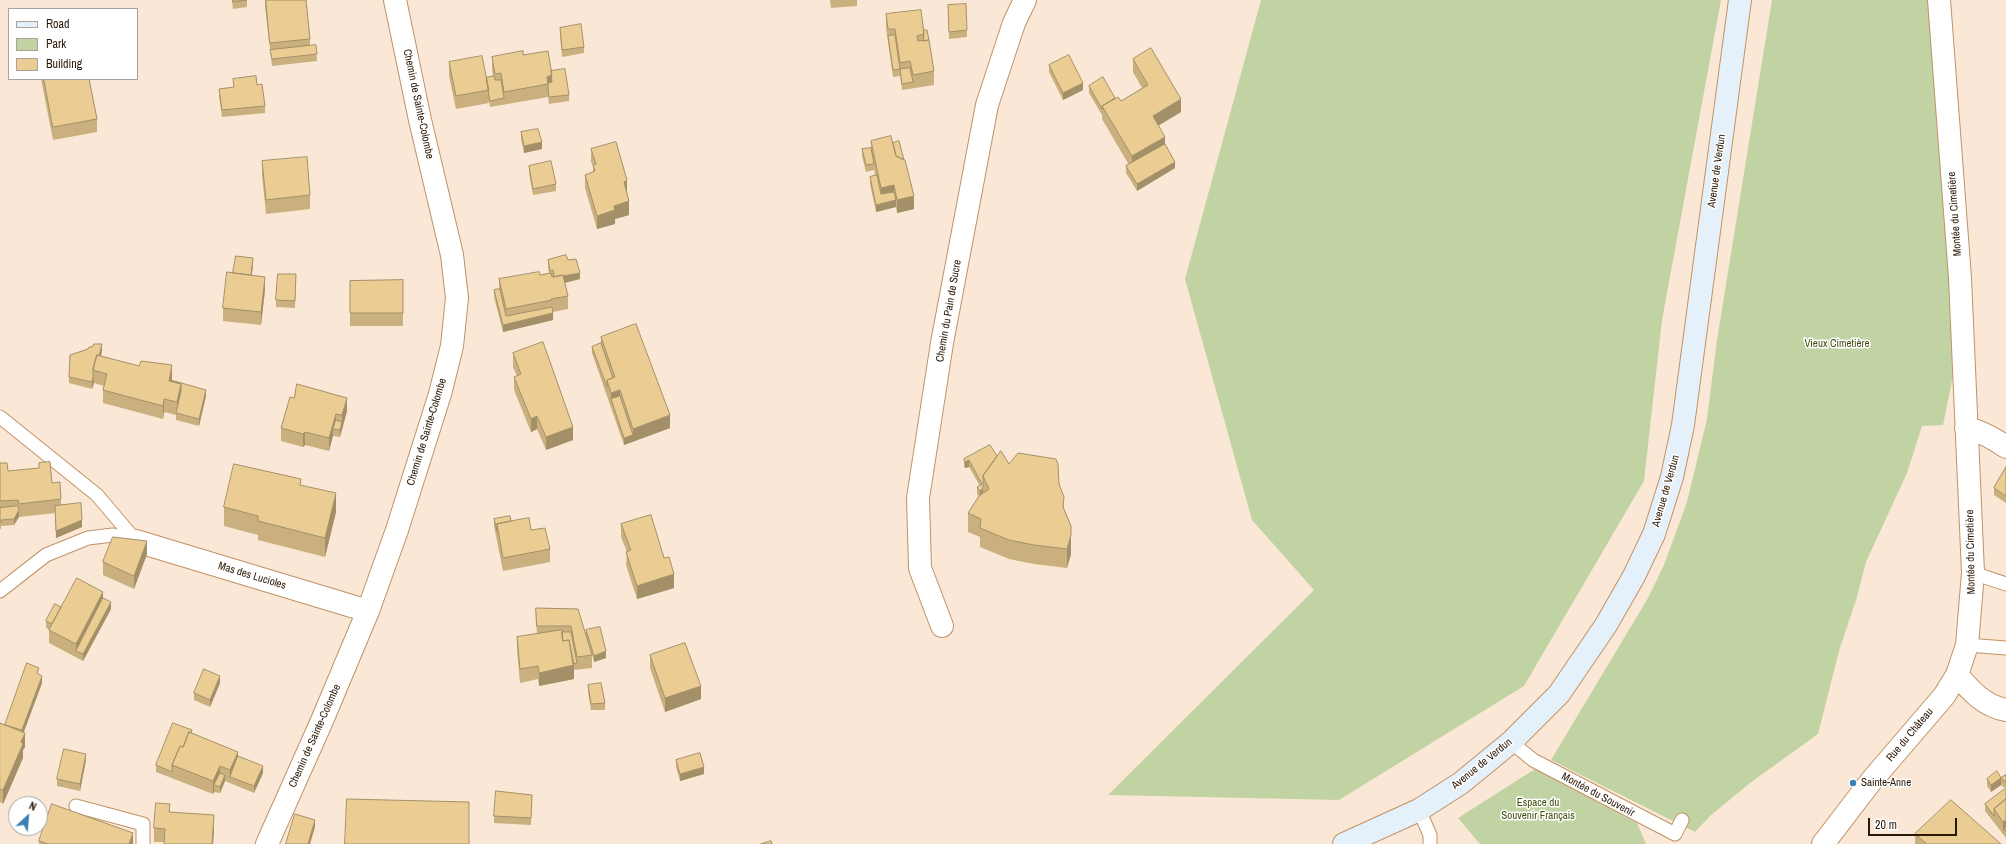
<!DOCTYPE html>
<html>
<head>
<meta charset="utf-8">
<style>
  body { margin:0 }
  #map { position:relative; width:2006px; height:844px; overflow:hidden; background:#fbe7d5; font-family:"Archivo Narrow",sans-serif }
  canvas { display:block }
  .legend { position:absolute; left:8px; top:8px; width:130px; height:72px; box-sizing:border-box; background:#fff; border:1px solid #aaa39c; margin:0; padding:5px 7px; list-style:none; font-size:12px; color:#2b1907 }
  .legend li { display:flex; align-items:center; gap:8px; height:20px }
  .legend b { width:20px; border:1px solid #aaa39c }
  .north { position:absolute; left:8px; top:796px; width:40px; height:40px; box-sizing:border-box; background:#fff; border:1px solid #aaa39c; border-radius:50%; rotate:26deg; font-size:11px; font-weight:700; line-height:16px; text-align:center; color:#2b1907 }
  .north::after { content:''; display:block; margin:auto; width:14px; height:18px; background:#3981b5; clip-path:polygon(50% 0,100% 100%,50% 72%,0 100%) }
  .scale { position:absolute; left:1868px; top:818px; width:89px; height:18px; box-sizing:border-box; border:2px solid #2b1907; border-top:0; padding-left:5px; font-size:12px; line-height:14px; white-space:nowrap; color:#2b1907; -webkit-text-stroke:3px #fff; paint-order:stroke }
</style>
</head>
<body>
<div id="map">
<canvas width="2006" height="844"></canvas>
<ul class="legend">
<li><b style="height:5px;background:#e4f0fa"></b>Road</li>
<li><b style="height:11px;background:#c2d3a3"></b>Park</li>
<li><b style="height:11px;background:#ebcd94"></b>Building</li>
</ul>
<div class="north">N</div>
<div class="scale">20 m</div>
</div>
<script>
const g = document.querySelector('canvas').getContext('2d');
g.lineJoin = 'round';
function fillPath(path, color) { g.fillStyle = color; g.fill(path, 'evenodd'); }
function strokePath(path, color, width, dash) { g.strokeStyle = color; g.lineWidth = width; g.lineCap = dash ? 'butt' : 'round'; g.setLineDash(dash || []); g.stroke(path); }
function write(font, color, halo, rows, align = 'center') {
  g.font = font + ' "Archivo Narrow",sans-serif'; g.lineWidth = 3; g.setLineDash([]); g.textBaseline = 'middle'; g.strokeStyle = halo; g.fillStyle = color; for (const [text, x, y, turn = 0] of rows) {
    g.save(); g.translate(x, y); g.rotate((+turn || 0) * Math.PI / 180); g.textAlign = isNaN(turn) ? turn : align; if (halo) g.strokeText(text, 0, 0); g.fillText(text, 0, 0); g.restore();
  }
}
fillPath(new Path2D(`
  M1261,0h460l-59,320 -18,161 -120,205 -185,114 -231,-5 206,-205 -62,-70 -67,-241z
  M1772,0h158l6,44 19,322 -12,59 -21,1 -15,47 -41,89 -9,35 -18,54 -21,83 -68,49 -40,33 -15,16 -144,-72 97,-162 16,-33 23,-63 20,-83 10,-79z
  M1535,769l102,54 9,21h-166l-22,-26z`), '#c2d3a3');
const service = new Path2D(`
  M0,417l97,78 39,46
  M1973,573l33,11
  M0,591l46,-36 42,-17 25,-3 23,6
  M1967,645l39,3
  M1511,742l22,18 142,74 7,-14
  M76,806l67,18v20
  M1419,810l11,25v9`);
const minor = new Path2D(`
  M1966,428c15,3 27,10 40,19
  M136,541l232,70
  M942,626l-22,-58 -2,-70 24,-155 45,-238 27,-82 11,-23
  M1957,675c14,16 27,31 49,35
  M267,844l54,-121 47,-112 29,-81 43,-136 12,-48 5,-48 -5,-43 -32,-135 -25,-120
  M1823,844l49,-64 72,-84 13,-21 10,-30 6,-72 -2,-46 -11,-249 -21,-278`);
const secondary = new Path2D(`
  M1344,844l75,-34 42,-27 50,-41 48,-48 47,-69 28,-49 20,-42 18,-57 11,-52 57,-425`);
strokePath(service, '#c19266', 15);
strokePath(minor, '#c19266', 24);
strokePath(secondary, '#c19266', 24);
strokePath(service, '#fff', 13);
strokePath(minor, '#fff', 22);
strokePath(secondary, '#e4f0fa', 22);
fillPath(new Path2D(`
  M232,0h15v7l-14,2z
  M265,0h41l4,39v7l6,-1 1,16 -45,5 -7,-60z
  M830,0h27v6l-26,2z
  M948,5l19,25v7l-18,2z
  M886,14l38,16 5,10 5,31v14l-32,5 -2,-14 -7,1 -7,-49z
  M560,28l24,19v6l-22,4 -2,-22z
  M523,55l28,16 18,24v6l-20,3 -1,-9v2l-58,10 -1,-6v2l-33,6 -7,-33v-14l37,16 7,-2 -1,-6v-13z
  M1133,59l48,53 -23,13 7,19 10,24 -38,23 -11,-18v-7l3,-1 -27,-46v-4l-13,-22v-7l32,15 21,-13 -9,-16z
  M1049,65l34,25 -20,10 -14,-28z
  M41,79h48l8,40v13l-44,8z
  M233,79l32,27v7l-43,4 -3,-21v-7l15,-2z
  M521,132l21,17 -18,4 -3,-14z
  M871,141l22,2 21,66 -17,4 -1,-6 -20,5 -6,-28v-7l5,-2 -1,-6v1l-8,2 -4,-16v-7l9,-1z
  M591,149l36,44 2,22 -14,4v5l-18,5 -12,-41v-13l8,-3v-6l-2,-4z
  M262,161l48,34v14l-44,5 -4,-39z
  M529,166l27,18v7l-23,4 -4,-22z
  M548,260h20l12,19 -15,4 3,13v13l-15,3v8l-50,12 -9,-35v-7l5,-1v-10l41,-4 9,-1 -1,-8z
  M253,265l-1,10 13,15 -4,35 -38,-4v-13z
  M296,274l-1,34 -19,-1v-7z
  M403,280v46h-53v-45z
  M601,337l69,91 -46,17 -32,-92v-6l9,-4z
  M102,351l-1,5 71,22v3l34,15 -7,30 -23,-6v-5l-12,-3 -1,7 -60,-16v-13l1,-4 -10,-3 -2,6 -23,-6v-6z
  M513,353l60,87 -27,10 -9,-21 -6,3 -17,-42v-13l3,-1 -4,-9z
  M347,411l-7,26 -7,-1 -4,15 -24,-6 -2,2 -22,-6v-13z
  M997,456l12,8 50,20 5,24 7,18v28l-4,14 -33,-4 -25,-5 -29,-12v-10l-12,-5v-19l11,-16 -2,-3v-7l3,-1 -11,-19 -4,1 -1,-2v-7z
  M0,463l8,8 44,12 9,16v6l21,22 -26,11 -1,-25 -36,4 -5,8 -13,1v3h-1z
  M2006,467v36l-12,-8v-7z
  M301,485l35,27 -11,45 -67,-17v-5l-34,-9v-19z
  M494,519l17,2 20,9 19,19v13l-47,9 -9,-45z
  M621,524l43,34 10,30 -37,11 -11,-34 1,-13 -6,-15z
  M147,554l-13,35 -31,-14v-13z
  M103,598l8,11 -28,52 -34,-18v-14l-3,-1v-7l15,-14z
  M536,608l42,1 8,27v-6l20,28 -12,4 -2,-7v13l-18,2v9l-35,7 -1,-7 -18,4 -3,-33v-13l20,-3 -1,-12z
  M650,655l51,44 -36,13 -15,-44z
  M39,674l3,9 -19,50 2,14 -2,3v8l-20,46 -3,-2v-79l5,2z
  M220,683l-10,24 -16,-7v-7z
  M588,685l17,18v7h-14l-3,-18z
  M192,733l71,40 -9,20 -29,-12 -5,12 -6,-1 -1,2 -57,-22v-7z
  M86,760l-6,31 -23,-5v-7z
  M676,760l28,14 -24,7 -4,-14z
  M2006,775v14l-5,-4 -10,7 -4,-6v-7l14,-1z
  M2006,790v48l-21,-27v-7z
  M532,795l-1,30 -37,-2v-7z
  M170,812l44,17 -1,15h-49v-2h-10v-14z
  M1915,834l86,10h-86z
  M39,841l94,3h-94z`), '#cab07f');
fillPath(new Path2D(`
  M552,75v14l-4,1 -1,-13z
  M1083,83v7l-20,10v-7z
  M1181,99v13l-28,17v-13z
  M1165,137v14l-33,19v-14z
  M542,142v7l-18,4v-7z
  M1175,162v6l-38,23v-7z
  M627,180v13l-3,2v-13z
  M894,185v13l-13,3v-13z
  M914,196v13l-17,4v-13z
  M896,200v7l-20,5v-7z
  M629,201v14l-14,4v5l-18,5v-13l17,-10z
  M253,258v7l-3,23v-6z
  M580,273v6l-25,6v-7z
  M265,277v13l-4,35v-13z
  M553,313v7l-50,12v-7z
  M102,344v7l-5,20 -2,-1z
  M172,365v13l-1,10 -2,-7z
  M93,377l1,6 -2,6v-7z
  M181,384v14l-4,15v-11z
  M206,390v6l-7,30v-7z
  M620,390v13l-9,-4v-6z
  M347,398v13l-7,26v-7l2,-8v-7z
  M164,399v13l-1,7v-13z
  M336,414v13l-3,2v7l-4,15v-13z
  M670,415v13l-46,17v-7l9,-3v-6z
  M537,416v13l-6,3v-13z
  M573,427v13l-27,10v-13z
  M305,432v13l-2,2v-13z
  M969,460v7l-4,1v-6z
  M983,488v7l-3,3v-7z
  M336,493v19l-11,45v-19z
  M19,510v7l-5,8v-6z
  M82,520v7l-26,11v-7z
  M1071,535v19l-4,14v-19z
  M147,541v13l-13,35v-13z
  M674,574v14l-37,11v-13z
  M103,592v13l-27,46v-7z
  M111,602v7l-28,52v-7z
  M606,651v7l-12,4v-6z
  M574,665v14l-35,7v-13z
  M42,676v7l-20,54v-7z
  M220,676v7l-10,24v-7z
  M701,686v13l-36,13v-14z
  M25,733v14l-2,3v8l-20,46v-14l18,-48z
  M238,752v13l-8,12v-7z
  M86,754v6l-6,31v-7z
  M220,766v13l-6,6v7l-1,2v-13z
  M263,766v7l-9,20v-7z
  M704,767v7l-24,7v-7z
  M225,775v6l-5,12v-6z
  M2001,778v7l-10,7v-7z
  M214,815v14l-1,15h-1z
  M315,820v7l-5,17h-2z
  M2006,820v12l-2,-4 -1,7v-13z
  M133,833v11h-4z`), '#a49068');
const building = new Path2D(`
  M233,0h14l-14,2z
  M266,0h40l4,39 -40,4z
  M966,4l1,26 -18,2 -1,-27z
  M921,10l3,24 -7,2 1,5 11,-1 5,31 -21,4 -3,-14 -10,2 -5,-34h-7l-2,-15z
  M581,24l3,23 -22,3 -2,-22z
  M924,30h3l2,10 -5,1z
  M895,35l5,34 -7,1 -5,-34z
  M316,45l1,9 -45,5 -2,-9z
  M1151,48l30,51 -28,17 12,21 -33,19 -30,-50 16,-9 3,4 27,-16 -15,-26z
  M523,51v4l25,-4 4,24 -5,2 1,7 -44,8 -3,-19 -6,1 -3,-17z
  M1069,55l14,28 -20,10 -14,-28z
  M482,56l7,34 -33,6 -7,-34z
  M910,68l3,14 -11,2 -2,-15z
  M565,69l4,26 -20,2 -1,-9v-5l4,-1 -1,-11z
  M256,76l1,9 5,-1 3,22 -43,4 -3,-21 15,-2 -1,-8z
  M494,76l1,4h6l3,18 -14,3 -4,-23z
  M1103,77l12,21 -13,8v3l-13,-23z
  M44,79h45l8,40 -44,8z
  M538,129l4,13 -18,4 -3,-14z
  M891,136l5,20 9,4 9,36 -17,4 -3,-15 -13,3 -10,-47z
  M899,141l5,19 -8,-4 -3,-13z
  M616,142l11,38 -3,2 5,19 -15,5 1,4 -18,6 -12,-41 10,-4 -2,-6 3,-1 -5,-15z
  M1165,144l10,18 -38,22 -11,-18z
  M871,148l3,16 -8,1 -4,-16z
  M307,157l3,38 -44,5 -4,-39z
  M551,161l5,23 -23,5 -4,-23z
  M877,175l4,19 13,-2 2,8 -20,5 -6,-28z
  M566,255l2,5 8,-1 4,14 -17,3v-1l-9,2 -1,-7 -3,1 -2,-11z
  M236,256l17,2 -2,17 -18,-2z
  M227,272l38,5 -4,35 -38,-4z
  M539,272l1,3 11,-2 1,4 11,-2 5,21 -17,3 1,1 -46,9 -7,-30z
  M278,274h18l-1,27 -19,-1z
  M403,280v33h-53v-32z
  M500,289l6,27 46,-9 1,6 -50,12 -9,-35z
  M636,324l34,91 -37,14 -13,-39 -9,3 -4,-13 8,-3 -14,-40z
  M543,342l30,85 -27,10 -9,-21 -6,3 -17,-42 7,-3 -8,-21z
  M601,343l12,35 -6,2v7l-15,-40z
  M94,344h8l-3,12 -2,-1 -4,15v7l-1,5 -23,-5 1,-22 18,-6 1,-2h3z
  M97,355l42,11 2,-5 31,4 -3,16 12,3 -4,18 -13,-3 -1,7 -60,-16 4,-16 -14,-4z
  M171,380l35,10 -7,29 -23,-6 5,-22v-7l-10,-3z
  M297,384l50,14 -5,17 -6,-1 -7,24 -24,-6 -2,2 -22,-6 9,-31 4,1z
  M620,396l13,39 -9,3 -13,-39z
  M336,420l6,2 -2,8 -7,-1z
  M990,445l7,11 -14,20v12l-3,3 -3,-4 5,-3 -13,-24 -4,2 -1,-3z
  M1001,451l8,13 9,-11 38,6 2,5 1,20 5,13 -1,10 8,19v9l-4,14 -33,-4 -25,-5 -29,-12 1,-9 -13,-6 11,-17 10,-7 -6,-13z
  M50,462l2,21 8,-1 1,17 -42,5 -1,-4 -18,1v-38h7l1,8 31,-3v-5z
  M234,464l67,15 -1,6 36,8 -11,45 -67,-17v-5l-34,-9z
  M2006,467v29l-12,-8z
  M81,503l1,17 -26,11 -1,-25z
  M18,506l1,4 -5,9 -13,1v2l-1,1v-15z
  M651,515l13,43 5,-1 5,17 -37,12 -11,-34 5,-2 -10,-26z
  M510,516l1,5 -14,3v7l-3,-12z
  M529,518l2,12 14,-2 5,21 -47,9 -6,-34z
  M113,537l34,4 -13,35 -31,-14z
  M77,578l26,14 -27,52 -27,-14z
  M103,598l8,4 -28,52 -7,-3z
  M55,604l6,3 -9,17 -6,-3z
  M536,608l42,1 14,46 -15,2 -6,-31h-34z
  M600,627l6,24 -12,5 -8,-26z
  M562,630l1,11 6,-1 5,25 -35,8 -1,-7 -18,3 -3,-32z
  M562,632h9l6,31 -4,1 -4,-24 -6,1z
  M685,643l16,43 -36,12 -15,-43z
  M27,663l12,5 -2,5 5,3 -20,54 -17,-5z
  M204,669l16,7 -10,24 -16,-7z
  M601,683l4,20 -14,1 -3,-19z
  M0,723l25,10 -4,9 2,2 -20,46 -3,-1z
  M173,723l19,7 -1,3 -2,-1 -6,15 -3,-1 -8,19v7l-16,-7z
  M189,732l49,20 -8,18 -10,-4 -7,15 -41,-16 8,-19 3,1z
  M64,749l22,5 -6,30 -23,-5z
  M700,753l4,14 -24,7 -4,-14z
  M238,756l25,10 -9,20 -24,-9z
  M1997,771l4,7 -10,7 -4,-6z
  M220,773l5,2 -5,12 -6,-2z
  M2006,775v7l-5,-4z
  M2005,789l1,1v9l-12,10v7l-9,-12z
  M496,791l36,4 -1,23 -37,-2z
  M347,799l122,3v42h-124z
  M2006,799v21l-3,2 -9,-13z
  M1951,800l50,44h-74l-12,-10z
  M156,803l14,1 -1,8 45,3 -2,29h-48l1,-15 -11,-1z
  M52,804l81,29 -4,11h-81l-9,-3z
  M295,814l20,6 -7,24h-22z
  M2006,827v5l-2,-4z
  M771,841l1,3h-11z`);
fillPath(building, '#ebcd94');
strokePath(building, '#a49068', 1);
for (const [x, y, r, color] of [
  [1853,783,4,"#3981b5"]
]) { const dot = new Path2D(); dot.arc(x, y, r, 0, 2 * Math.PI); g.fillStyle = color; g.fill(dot); strokePath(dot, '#fff', 1.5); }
write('11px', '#2b1907', '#fff', [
  ["Chemin de Sainte-Colombe",418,104,78],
  ["Avenue de Verdun",1717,171,-82],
  ["Montée du Cimetière",1955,214,-94],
  ["Chemin du Pain de Sucre",949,311,-80],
  ["Chemin de Sainte-Colombe",427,432,-73],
  ["Avenue de Verdun",1666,491,-74],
  ["Montée du Cimetière",1971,552,-91],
  ["Mas des Lucioles",252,576,17],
  ["Rue du Château",1910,735,-50],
  ["Chemin de Sainte-Colombe",315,736,-66],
  ["Avenue de Verdun",1482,764,-39],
  ["Montée du Souvenir",1598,795,28]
]);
write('11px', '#3f4f0e', '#fff', [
  ["Vieux Cimetière",1837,344],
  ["Espace du",1538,803],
  ["Souvenir Français",1538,816]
]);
write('11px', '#2b1907', '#fff', [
  ["Sainte-Anne",1861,783]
], 'left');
</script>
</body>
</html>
